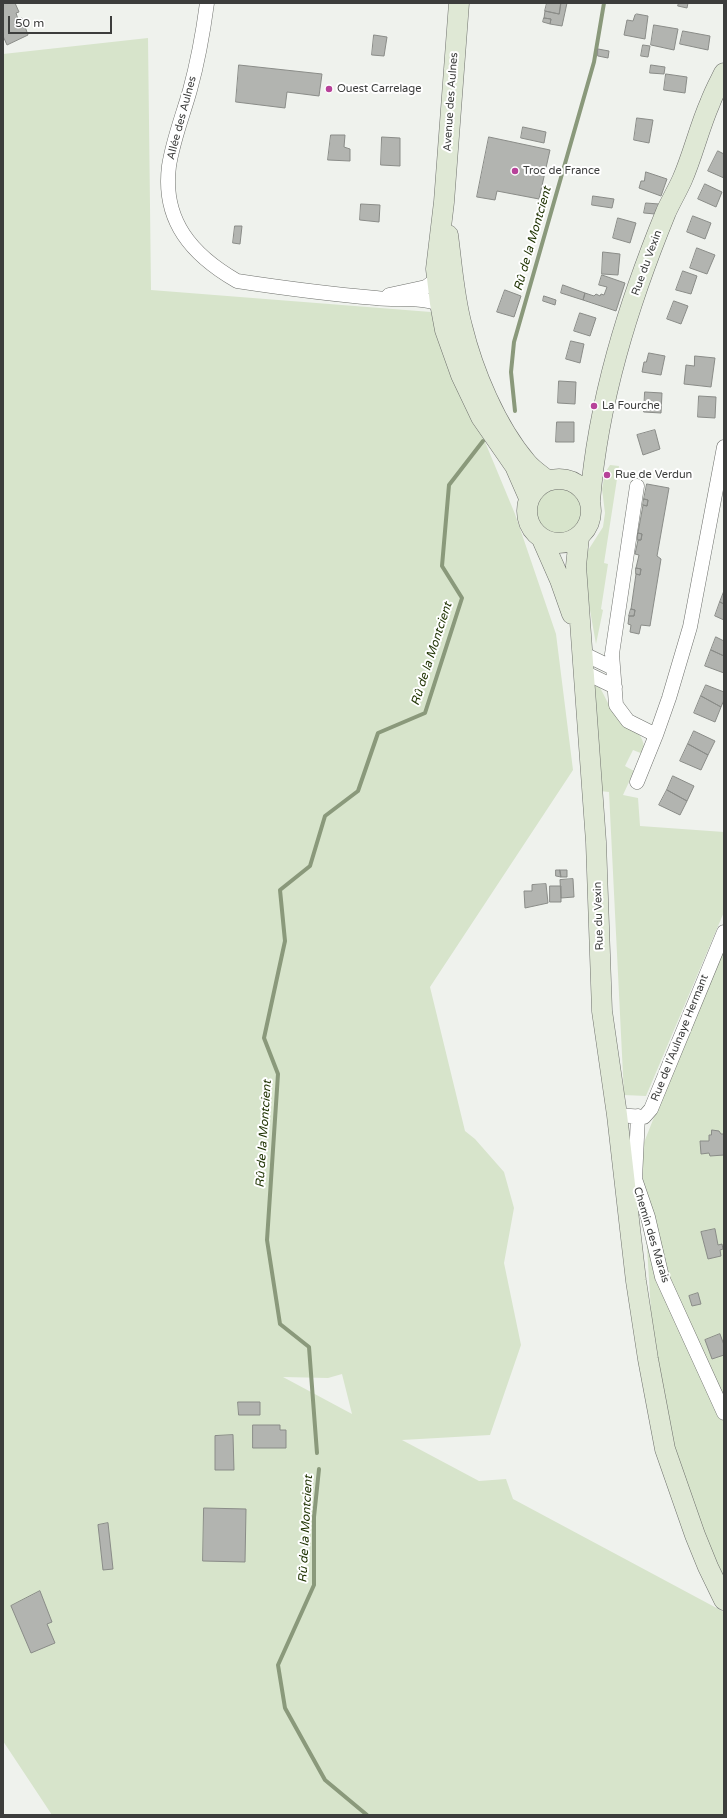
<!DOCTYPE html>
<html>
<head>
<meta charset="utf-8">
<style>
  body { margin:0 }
  #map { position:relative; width:727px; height:1818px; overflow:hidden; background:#eff2ed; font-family:"Varela Round",sans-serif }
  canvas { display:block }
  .frame { position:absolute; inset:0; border:4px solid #3c3d3c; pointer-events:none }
  .scale { position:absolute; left:8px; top:16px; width:104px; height:18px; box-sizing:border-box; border:2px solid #3c3d3c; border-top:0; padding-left:5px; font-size:12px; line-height:14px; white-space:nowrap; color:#3c3d3c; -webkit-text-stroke:3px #fff; paint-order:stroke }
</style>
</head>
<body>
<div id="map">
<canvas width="727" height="1818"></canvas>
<div class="frame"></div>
<div class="scale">50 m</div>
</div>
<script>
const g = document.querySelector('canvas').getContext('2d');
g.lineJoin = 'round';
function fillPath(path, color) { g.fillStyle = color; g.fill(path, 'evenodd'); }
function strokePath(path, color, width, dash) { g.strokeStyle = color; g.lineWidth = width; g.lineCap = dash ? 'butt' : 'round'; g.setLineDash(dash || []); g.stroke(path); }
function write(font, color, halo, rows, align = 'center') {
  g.font = font + ' "Varela Round",sans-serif'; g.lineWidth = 4; g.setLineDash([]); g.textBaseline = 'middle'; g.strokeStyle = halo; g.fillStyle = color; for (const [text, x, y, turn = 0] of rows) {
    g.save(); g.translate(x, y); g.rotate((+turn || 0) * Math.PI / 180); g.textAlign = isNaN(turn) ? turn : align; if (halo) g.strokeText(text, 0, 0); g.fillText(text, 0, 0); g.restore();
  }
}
fillPath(new Path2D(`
  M148,38l3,252 280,22 84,202 41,120 17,136 -143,217 35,144 10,8 29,33 10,36 -10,55 17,82 -31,90 -88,5 77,41 27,-2 7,20 211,113v203h-672l-49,-74v-1687zM342,1374l10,40 -69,-37 45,1z
  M610,465l9,1 -15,97 4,1 -7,45 2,1 -7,34 -13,-73 4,-19 16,-25 2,-14 -3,-24 3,-16z
  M534 513a25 25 0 1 1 50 0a25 25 0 1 1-50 0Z
  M594,683h3c5,7 8,15 12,22 10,16 41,27 34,49l-10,-4 -8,16 9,5 -11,24 15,3 2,28 84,6v80l-78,184 -22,-1 -15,-303 -9,-1z
  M724,941v641l-37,-86 -32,-119 -14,-227z`), '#d7e4cb');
strokePath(new Path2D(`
  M515,411l-4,-39 3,-30 80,-280 10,-59
  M317,1453l-8,-106 -29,-23 -13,-84 11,-166 -14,-36 21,-97 -5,-51 30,-24 15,-50 33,-25 20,-58 47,-20 37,-115 -20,-32 7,-81 34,-44
  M319,1469l-5,48v68l-36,80 7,43 40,72 42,35`), '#8a997b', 4);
const building = new Path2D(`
  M3,3h12l4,9 -3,1 2,6 4,-1 6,17 -21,10 -4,-9z
  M547,3h14l-2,11 -14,-3z
  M561,3h6l-5,23 -12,-2 1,-5 -7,-1 1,-7 14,3z
  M679,3h9l-1,5 -9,-2z
  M637,14l11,2 -3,23 -21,-4 3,-15 6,1 2,-6z
  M544,18l7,1 -1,5 -7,-2z
  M654,25l24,4 -4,21 -23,-5z
  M683,31l27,5 -2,14 -28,-6z
  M374,35l13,2 -3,19 -12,-1z
  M643,45l7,1 -2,11 -7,-1z
  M598,49l11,2 -1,7 -10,-2z
  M239,65l83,9 -3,22 -32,-4 -2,16 -49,-6z
  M651,65l14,2 -1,7 -14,-1z
  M666,74l21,3 -2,16 -21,-3z
  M637,118l16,2 -4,23 -15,-3z
  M523,127l23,5 -2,11 -23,-5z
  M331,135h14l-1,12 6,2v12l-22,-1z
  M382,137l18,1v28l-19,-1z
  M489,137l61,13 -11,49 -42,-8 -2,9 -18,-3z
  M718,151l6,3v24l-16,-7z
  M646,172l21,7 -6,17 -22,-8 2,-7h3z
  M705,184l17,8 -6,15 -18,-8z
  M593,196l21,3 -2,9 -20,-3z
  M646,203l13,1 -4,10 -11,-1z
  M361,204l19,1 -1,17 -19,-2z
  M693,216l18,7 -6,16 -18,-7z
  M618,218l18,5 -6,20 -17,-5z
  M235,226h7l-2,18 -7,-1z
  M697,248l18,7 -8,19 -17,-6z
  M603,252l17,2 -2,21 -16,-1z
  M683,271l14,5 -6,18 -15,-4z
  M602,275l23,8 -9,28 -33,-11 2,-7 9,3 2,-2 4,2 1,-2 3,1 3,-8 -8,-2z
  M563,285l22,8 -2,7 -22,-7z
  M505,290l16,6 -7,21 -17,-5z
  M544,296l12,4 -1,5 -12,-4z
  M674,301l14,5 -7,18 -14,-5z
  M580,313l16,5 -6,18 -16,-5z
  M571,341l13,3 -4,19 -14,-4z
  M649,353l16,3 -4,19 -19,-3 2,-10h2z
  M695,356l20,2 -4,29 -27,-3 2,-19 8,1z
  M559,381l17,1 -1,22 -17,-1z
  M645,392l17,1 -1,20 -17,-1z
  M699,396l17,1 -1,21 -17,-1z
  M557,422h17v20h-18z
  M655,430l5,19 -17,6 -6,-20z
  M647,484l22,4 -12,68 4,3 -11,67 -9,-1 -2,9 -9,-2 1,-7 -3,-1 1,-8h5l1,-6 -4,-1 5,-35 4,1 1,-6 -5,-1 3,-13 -4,-1 3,-14h3l1,-6 -4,-1 5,-28 4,1 1,-6 -4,-1z
  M644,499l4,1 -1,6 -4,-1z
  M638,533l4,1 -1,6h-3z
  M636,568l5,1 -1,6 -4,-1z
  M724,591v13l-4,-2z
  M720,602l4,2v16l-9,-4z
  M631,609l4,1 -1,6h-5z
  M716,637l8,4v15l-13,-6z
  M711,650l13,6v17l-19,-7z
  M706,685l18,7v8l-3,7 -20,-11z
  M701,696l20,11 -6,15 -21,-9z
  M694,731l21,10 -7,14 -20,-11z
  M688,744l20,11 -7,15 -21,-9z
  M673,776l21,10 -7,15 -20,-11z
  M667,790l20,11 -7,14 -21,-10z
  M556,870h4l1,7 -5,-1z
  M560,870h7v7h-6z
  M573,879l1,18 -13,1 -1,-18z
  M546,884l2,19 -23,5 -1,-17h8v-6z
  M550,886h11v16h-11z
  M712,1130l7,1 2,3h3v21l-14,1 -1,-3 -8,1 -1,-13h9v-6h2z
  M715,1229l3,16 4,-1 1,5 -3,1 1,6 -13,3 -7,-27z
  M698,1293l3,11 -9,2 -3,-10z
  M720,1334l4,11v10l-12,4 -7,-19z
  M238,1402h22v13h-21z
  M253,1425h27v5h6v18h-33z
  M233,1435l1,35h-19v-34z
  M204,1508l42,1 -1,53 -42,-1z
  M108,1523l5,46 -10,1 -5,-45z
  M40,1591l12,31 -5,2 8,19 -24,10 -20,-47z`);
fillPath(building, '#b2b4b0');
strokePath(building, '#8a8c88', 1);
const street = new Path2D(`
  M207,3c-4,30 -9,58 -17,87 -7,25 -17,50 -21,76 -7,55 23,89 68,115 46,7 92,13 139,17 22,3 51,-3 71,10
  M389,295l37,-8 11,-8
  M637,486l-25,168 4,51 12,16 28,14
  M582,653l31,15
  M584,672l31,15
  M637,782l19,-47 13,-37 21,-71 34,-180
  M617,1115l27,2 7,-8 73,-177
  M638,1116l-3,63 13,38 14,60 62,136`);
const secondary = new Path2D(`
  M459,3l-15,199 -8,67 4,34 5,27 16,45 20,42 34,49 14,32
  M448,235c4,30 6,62 14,91 11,45 34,101 65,137 6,7 14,12 21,18
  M527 511a32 32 0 1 1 64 0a32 32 0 1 1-64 0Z
  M590,501c8,-100 38,-196 76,-289 5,-11 11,-21 16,-32 11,-25 17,-52 28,-77 4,-11 9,-20 14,-30
  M579,537l-3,29 20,276 6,169 15,104 19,166 12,78 17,90 30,86 13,32 16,33
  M542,539l18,41 12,34`);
strokePath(street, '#6f716d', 15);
strokePath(secondary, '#6f716d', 21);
strokePath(street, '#fff', 14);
strokePath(secondary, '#dfe8d5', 20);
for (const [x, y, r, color] of [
  [329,89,4,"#b74299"],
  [515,171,4,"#b74299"],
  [594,406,4,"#b74299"],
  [607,475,4,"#b74299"]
]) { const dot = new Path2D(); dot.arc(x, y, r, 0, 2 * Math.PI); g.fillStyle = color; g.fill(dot); strokePath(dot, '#fff', 1.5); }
write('11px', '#3c3d3c', '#fff', [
  ["Ouest Carrelage",337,89],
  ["Troc de France",523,171],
  ["La Fourche",602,406],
  ["Rue de Verdun",615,475]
], 'left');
write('11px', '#3c3d3c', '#fff', [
  ["Avenue des Aulnes",451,102,-86],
  ["Allée des Aulnes",182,118,-75],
  ["Rue du Vexin",647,263,-70],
  ["Rue du Vexin",599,916,-92],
  ["Rue de l'Aulnaye Hermant",680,1038,-68],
  ["Chemin des Marais",651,1235,73]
]);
write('italic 12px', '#1e3200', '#fff', [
  ["Rû de la Montcient",533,239,-74],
  ["Rû de la Montcient",432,654,-72],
  ["Rû de la Montcient",264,1134,-86],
  ["Rû de la Montcient",306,1529,-87]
]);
</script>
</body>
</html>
